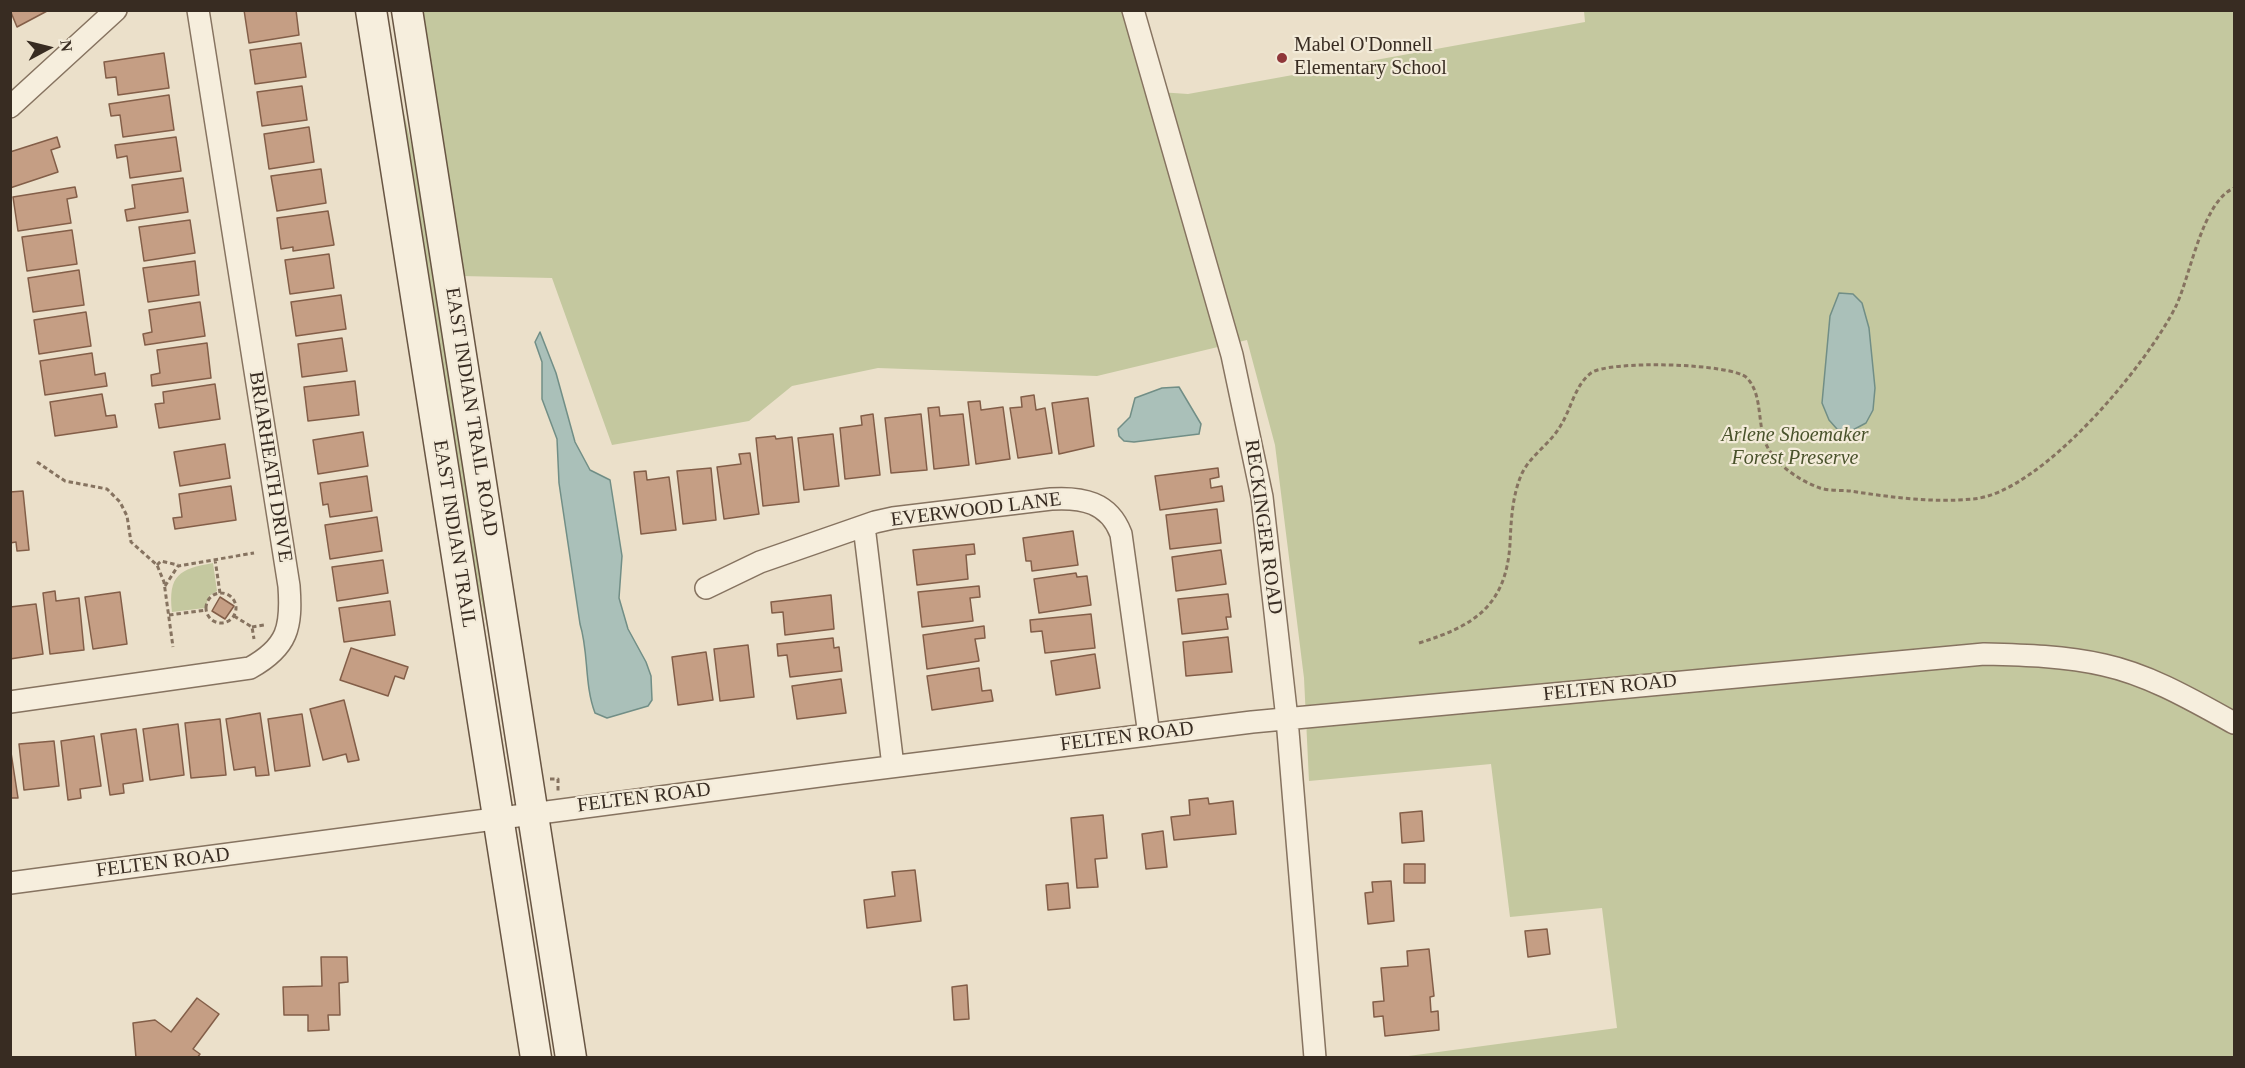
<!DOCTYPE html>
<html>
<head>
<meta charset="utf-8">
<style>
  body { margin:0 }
  #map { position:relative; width:2245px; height:1068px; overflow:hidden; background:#ebe0ca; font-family:"Times New Roman",serif }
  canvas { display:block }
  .frame { position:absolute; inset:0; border:12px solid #382c22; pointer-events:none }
  .north { position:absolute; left:18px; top:18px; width:60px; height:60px; -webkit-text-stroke:4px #f3ebd9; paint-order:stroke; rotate:83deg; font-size:16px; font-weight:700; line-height:24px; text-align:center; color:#382c22 }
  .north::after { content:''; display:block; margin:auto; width:21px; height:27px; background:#382c22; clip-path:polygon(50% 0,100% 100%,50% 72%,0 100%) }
</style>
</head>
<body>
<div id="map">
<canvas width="2245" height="1068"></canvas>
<div class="frame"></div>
<div class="north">N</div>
</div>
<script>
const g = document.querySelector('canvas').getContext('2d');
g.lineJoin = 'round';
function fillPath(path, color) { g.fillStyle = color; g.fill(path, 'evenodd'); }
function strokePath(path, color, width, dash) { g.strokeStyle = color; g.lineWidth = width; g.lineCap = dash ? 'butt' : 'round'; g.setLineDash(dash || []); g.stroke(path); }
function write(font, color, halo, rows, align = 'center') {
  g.font = font + ' "Times New Roman",serif'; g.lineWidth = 4.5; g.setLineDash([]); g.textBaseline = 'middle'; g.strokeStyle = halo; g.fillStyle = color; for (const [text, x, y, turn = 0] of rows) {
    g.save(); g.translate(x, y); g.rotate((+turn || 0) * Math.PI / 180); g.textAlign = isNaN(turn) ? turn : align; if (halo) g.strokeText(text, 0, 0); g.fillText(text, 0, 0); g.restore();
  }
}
fillPath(new Path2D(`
  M418,11h705l21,80 44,3 397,-72 -1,-11h650v1046h-833l216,-29 -15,-120 -92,9 -19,-153 -182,17 -5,-103 -29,-233 -28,-105 -150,36 -219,-8 -86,18 -43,35 -137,24 -60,-167 -91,-2z
  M396,92h3l31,131 63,428 -28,-122z
  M213,563l4,28 -8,5 -4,12 -33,4c-4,-37 7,-43 41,-49z`), '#c4c89f');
const water = new Path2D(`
  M1839,293l14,1 9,9 7,25 6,60 -2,22 -7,13 -15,8 -14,-2 -8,-9 -7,-17 8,-87z
  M540,332l16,41 19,69 15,28 20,10 12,76 -3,42 9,31 18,33 5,14 1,24 -4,6 -41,12 -12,-5c-11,-29 -6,-60 -15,-89l-21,-141 -2,-44 -15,-40v-37l-7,-20z
  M1179,387l22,37 -2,10 -65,8 -10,-1 -5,-5 -1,-7 12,-12 5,-19 27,-10z`);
fillPath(water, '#aac0b9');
strokePath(water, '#718e86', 1.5);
const building = new Path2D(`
  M10,10h39l-32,17z
  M244,10h52l3,25 -50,8z
  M301,43l5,34 -51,7 -5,-34z
  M164,53l5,35 -51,7 -2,-18 -10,1 -2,-16z
  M302,86l5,34 -45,6 -5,-34z
  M169,95l5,35 -51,7 -3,-22 -9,1 -2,-12z
  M309,127l5,35 -45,7 -5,-35z
  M57,137l3,10 -9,3 7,22 -48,16v-36z
  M176,137l5,34 -51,7 -3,-22 -10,2 -2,-13z
  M321,169l5,34 -49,8 -6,-35z
  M183,178l5,34 -61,9 -2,-11 10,-2 -3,-23z
  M75,187l2,10 -10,2 4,24 -53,8 -5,-34z
  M328,211l6,34 -41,6v-4l-12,2 -4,-31z
  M190,220l5,33 -51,8 -5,-34z
  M72,230l5,34 -50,7 -5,-34z
  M329,254l5,34 -44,6 -5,-34z
  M195,261l4,34 -51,7 -5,-34z
  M79,270l5,35 -51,7 -5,-34z
  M341,295l5,34 -50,7 -5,-34z
  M200,302l5,34 -60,9 -2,-11 9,-2 -3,-22z
  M86,312l5,34 -52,8 -5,-34z
  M342,338l5,33 -45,6 -4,-33z
  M207,343l4,35 -59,8 -1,-11 9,-2 -3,-23z
  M92,353l3,22 10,-2 2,13 -62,9 -5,-34z
  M355,381l4,34 -51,6 -4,-34z
  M215,384l5,35 -61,9 -4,-24 9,-1 -1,-11z
  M102,394l4,22 9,-1 2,12 -62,9 -5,-34z
  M1034,395l2,15 9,-2 7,45 -34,5 -8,-50 12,-1 -1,-10z
  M1088,398l6,48 -35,8 -7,-51z
  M980,401l1,9 22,-3 7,52 -34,5 -8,-62z
  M939,407l1,9 23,-2 6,51 -35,4 -6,-61z
  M873,414l7,61 -35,4 -5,-51 22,-3 -1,-9z
  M921,414l6,56 -36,3 -6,-55z
  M363,432l5,34 -50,8 -5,-34z
  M833,434l6,52 -35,4 -6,-52z
  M775,436l1,3 16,-2 7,65 -36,4 -7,-68z
  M225,444l5,34 -50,8 -6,-34z
  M750,453l9,61 -35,5 -7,-52 24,-3 -2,-10z
  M711,468l5,52 -33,4 -6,-53z
  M1218,468l1,9 -9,2 1,9 11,-2 2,15 -64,9 -5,-34z
  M646,471l1,9 22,-3 7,53 -35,4 -7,-62z
  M367,476l5,35 -42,6 -2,-13 -5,1 -3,-22z
  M231,486l5,34 -61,9 -2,-11 9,-1 -3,-23z
  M23,491l6,59 -12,1 -1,-9 -6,1v-51z
  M1217,509l4,34 -51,6 -4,-34z
  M377,517l5,34 -52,8 -5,-34z
  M1073,531l5,34 -46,6 -1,-10h-5l-3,-23z
  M974,544l1,10 -9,1 2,24 -51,6 -4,-35z
  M1221,550l5,34 -50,7 -4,-34z
  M383,560l5,33 -51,8 -5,-34z
  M1076,573l1,4 10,-1 4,29 -52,8 -5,-34z
  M979,586l1,11 -10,1 3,23 -51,6 -4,-35z
  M55,591l1,10 23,-3 5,52 -34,4 -7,-61z
  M120,592l7,52 -34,5 -8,-52z
  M1228,594l3,23h-5l2,12 -46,5 -4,-35z
  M831,595l3,34 -49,6 -2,-23 -11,1 -1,-11z
  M220,597l14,9 -9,13 -13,-8z
  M390,601l5,34 -51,7 -5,-34z
  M36,604l7,50 -33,5v-52z
  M1091,614l4,34 -50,5 -3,-22 -11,1 -1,-12z
  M984,626l1,12 -10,1 4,22 -52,8 -4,-34z
  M1228,637l4,35 -46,4 -3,-34z
  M833,638l1,10 5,-1 3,24 -52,6 -3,-22 -9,1 -1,-12z
  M748,645l6,52 -34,4 -6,-52z
  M351,648l57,19 -4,12 -9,-3 -7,20 -48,-16z
  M706,652l7,48 -35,5 -6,-48z
  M1095,654l5,34 -44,7 -5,-34z
  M979,668l3,23 9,-1 2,11 -61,9 -5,-34z
  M841,679l5,34 -49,6 -5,-33z
  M344,700l15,60 -11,2 -2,-8 -23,6 -13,-51z
  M260,713l9,62 -13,1 -1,-9 -21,3 -8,-51z
  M302,714l8,52 -35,5 -7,-52z
  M220,719l6,56 -35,3 -6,-55z
  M178,724l6,51 -34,5 -7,-51z
  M136,729l7,52 -20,3 1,9 -14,2 -9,-61z
  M94,736l7,50 -21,3 1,9 -13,2 -7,-59z
  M54,741l5,45 -35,4 -5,-46z
  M10,746l8,52h-8z
  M1208,798l1,6 24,-3 3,33 -62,6 -3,-23 19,-2 -1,-15z
  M1422,811l2,30 -22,2 -2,-30z
  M1103,815l4,43 -12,1 3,28 -21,1 -6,-70z
  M1163,831l4,36 -21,2 -4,-35z
  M1404,864h21v19h-21z
  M915,870l6,51 -54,7 -3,-28 31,-4 -3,-24z
  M1391,881l3,40 -26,3 -3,-31 8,-1 -1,-10z
  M1068,883l2,25 -22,2 -2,-25z
  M1547,929l3,25 -22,3 -3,-26z
  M1429,949l5,47 -4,1 1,15 7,-1 1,19 -54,6 -2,-20 -9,1 -1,-15 11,-1 -3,-33 27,-2 -1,-15z
  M321,957h26l1,25 -9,1 1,32h-12l1,15 -21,1v-16h-24l-1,-28 39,-1z
  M967,985l2,34 -15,1 -2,-33z
  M197,998l22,16 -26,35 7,5 -3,4h-61l-3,-35 22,-3 16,12z`);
fillPath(building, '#c59e84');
strokePath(building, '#835e48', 1.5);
const minor = new Path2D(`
  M1133,10l99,345 30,142 25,222 28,339
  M10,107l106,-97
  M864,526l29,240
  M706,588l54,-26 115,-40 18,-4 158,-19c31,-2 58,3 70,35l28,201
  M10,702l240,-34c38,-21 42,-41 39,-82l-91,-576
  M10,883l832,-110 410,-51 732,-68c40,1 81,2 120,11 46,10 90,36 130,58`);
const secondary = new Path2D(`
  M371,10l165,1048
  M407,10l164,1048`);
strokePath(minor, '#867360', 24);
strokePath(secondary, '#685543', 33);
strokePath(new Path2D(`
  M37,462l28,19 42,8 13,13 7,14 4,26 26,23 7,17 9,65
  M215,559l5,34
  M157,565l4,-4 17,4
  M165,586l13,-20 76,-13
  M206 608a15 15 0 1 1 30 0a15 15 0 1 1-30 0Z
  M169,615l38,-5
  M234,616l18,11 2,12
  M252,627l12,-2
  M1419,643c55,-17 87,-37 91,-99 1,-22 2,-45 10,-66 8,-22 30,-33 41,-53 10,-16 14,-40 30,-52 17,-13 142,-10 156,5 17,18 9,49 21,70 10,18 32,33 52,40 9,3 21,2 30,3 39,6 83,12 123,8 68,-6 174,-134 203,-193 15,-32 26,-104 58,-118
  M550,779h8v13`), '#867360', 3, [4.5, 3]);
strokePath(minor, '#f6eedd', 21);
strokePath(secondary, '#f6eedd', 30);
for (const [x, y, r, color] of [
  [1282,58,6,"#8f3639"]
]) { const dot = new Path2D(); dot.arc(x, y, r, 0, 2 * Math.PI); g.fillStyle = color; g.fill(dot); strokePath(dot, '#f3ebd9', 2); }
write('20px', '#382c22', '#f3ebd9', [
  ["Mabel O'Donnell",1294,46],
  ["Elementary School",1294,69]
], 'left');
write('20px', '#382c22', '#f3ebd9', [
  ["EAST INDIAN TRAIL ROAD",471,412,81],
  ["BRIARHEATH DRIVE",270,467,81],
  ["EVERWOOD LANE",976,510,-7],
  ["RECKINGER ROAD",1263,527,82],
  ["EAST INDIAN TRAIL",454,534,81],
  ["FELTEN ROAD",1610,688,-6],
  ["FELTEN ROAD",1127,737,-7],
  ["FELTEN ROAD",644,798,-7],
  ["FELTEN ROAD",163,863,-7]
]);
write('italic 20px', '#49522b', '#f3ebd9', [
  ["Arlene Shoemaker",1795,436],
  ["Forest Preserve",1795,459]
]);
</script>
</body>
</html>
